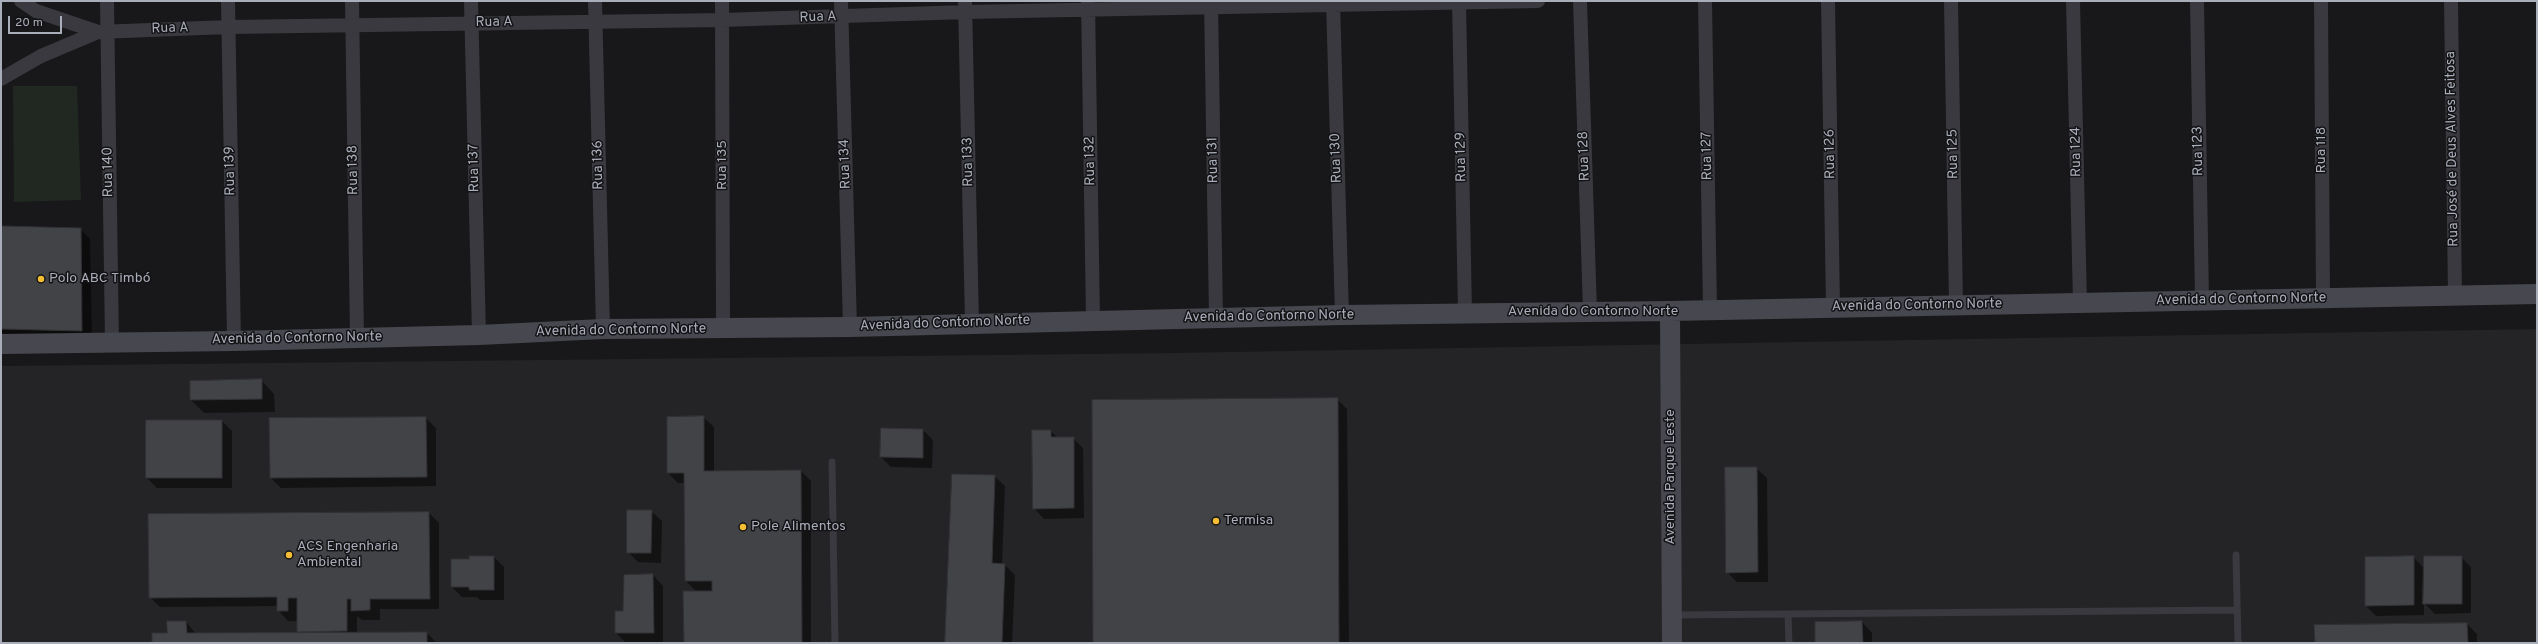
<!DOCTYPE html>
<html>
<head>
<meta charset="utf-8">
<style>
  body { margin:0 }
  #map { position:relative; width:2538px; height:644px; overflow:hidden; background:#18181a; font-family:Overpass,sans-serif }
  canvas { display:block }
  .frame { position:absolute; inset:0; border:2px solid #aaaeba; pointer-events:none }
  .scale { position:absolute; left:8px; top:16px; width:54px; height:18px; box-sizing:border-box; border:2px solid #aaaeba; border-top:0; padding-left:5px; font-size:12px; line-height:14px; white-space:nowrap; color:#aaaeba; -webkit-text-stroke:3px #131315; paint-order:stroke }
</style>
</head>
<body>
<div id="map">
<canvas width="2538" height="644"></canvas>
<div class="frame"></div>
<div class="scale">20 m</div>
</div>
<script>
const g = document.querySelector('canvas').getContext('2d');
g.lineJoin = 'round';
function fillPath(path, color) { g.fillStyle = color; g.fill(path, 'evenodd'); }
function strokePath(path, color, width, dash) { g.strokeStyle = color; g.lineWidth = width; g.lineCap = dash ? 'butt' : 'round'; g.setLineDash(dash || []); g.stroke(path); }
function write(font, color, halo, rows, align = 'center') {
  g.font = font + ' Overpass,sans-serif'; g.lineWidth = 3; g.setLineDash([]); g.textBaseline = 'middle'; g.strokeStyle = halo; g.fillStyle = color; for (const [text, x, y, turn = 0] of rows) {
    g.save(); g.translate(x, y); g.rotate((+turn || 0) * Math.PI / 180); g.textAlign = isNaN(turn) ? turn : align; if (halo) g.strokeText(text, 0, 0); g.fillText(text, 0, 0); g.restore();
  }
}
fillPath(new Path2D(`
  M2537,329v314h-2536v-277l1174,-13z`), '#242427');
fillPath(new Path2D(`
  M13,86h64l4,114 -67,2z`), '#202821');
fillPath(new Path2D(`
  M1,227l79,2 10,10 2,101 -91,-1z
  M261,380l13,14 1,18 -71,1 -13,-13z
  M1337,399l10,10 2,234h-255z
  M703,417l11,10v45l87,-1 10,10v162h-126l12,-51 -11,-11 -1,-98h-7l-10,-10z
  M426,418l10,10v58l-155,2 -10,-10z
  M147,421h75l10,10v57h-75l-10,-10z
  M882,429l41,1 10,10 -1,28 -41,-1 -10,-10z
  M1051,431l7,7h15l10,10 1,70 -40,1 -10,-11z
  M1756,468l11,10 1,104h-31l-10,-10z
  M994,476l11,10 -3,79h3l10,10 -3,68h-66z
  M651,511l11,10 -1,42 -23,-1 -10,-10z
  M429,513l10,10v86h-59v11h-18l-5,-4v17h70l10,10h-284l33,-21 10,12 102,-1v-12h-10l-10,-11v-4l-118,1 -10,-10 -1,-82z
  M494,557l10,10v33h-24l-3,-3h-15l-10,-10v-27z
  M2413,557l12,12 36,-12 10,10v46l-36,1 -11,-11v12l-48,1 -10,-10z
  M653,575l10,11v57h-37l-10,-10v-21h8z
  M1862,622l10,11v10h-56z
  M2467,624l10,10v9h-161z`), '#0007');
const building = new Path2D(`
  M1,226l80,2 1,103 -81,-2z
  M262,379v20l-72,1v-19z
  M1338,398l1,245h-246l-1,-243z
  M704,416v55l97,-1 1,173h-118l-1,-52h29v-10h-27l-1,-108h-17v-56z
  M426,417l1,60 -157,1 -1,-60z
  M146,420h76v58h-76z
  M881,428l42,1v29l-43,-1z
  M1032,430h19v7h23v71l-41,1z
  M1725,467h32l1,105 -32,1z
  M952,474l43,1 -3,88 13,1 -3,79h-57z
  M627,510h25l-1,43h-24z
  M429,512l1,87h-60v11l-19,1v-12h-4v32l-50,1v-34h-9v13h-11v-14l-128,1 -1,-84z
  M469,556h25v34h-25v-3h-18v-28h18z
  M2414,556v49l-49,1v-49z
  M2424,556h38v48h-39z
  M653,574l1,59h-39v-22h8l1,-36z
  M167,621h19l1,12 240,-1v11h-275v-10h15z
  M1862,621l1,22h-48v-21z
  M2467,623l1,20h-153l-1,-18z`);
fillPath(building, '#424347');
strokePath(building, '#323236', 1);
strokePath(new Path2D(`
  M832,462l3,181
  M2236,555l2,88
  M1788,614l1,29
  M1674,615l563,-5`), '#39393f', 7);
strokePath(new Path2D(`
  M21,1l15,10 62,21
  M107,1l5,342
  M228,1l6,340
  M352,1l5,337
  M471,1l8,334
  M595,1l8,328
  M722,1l1,327
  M841,1l9,326
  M965,1l7,322
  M1088,1l5,319
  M1211,1l5,317
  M1333,1l9,314
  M1459,1l6,312
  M1580,1l10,310
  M1705,1l5,309
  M1828,1l5,306
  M1951,1l5,305
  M2073,1l7,302
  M2197,1l5,300
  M2321,1l2,298
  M2451,1l4,295
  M1,79l40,-23 57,-24 131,-5 493,-7 244,-8 572,-11`), '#39393f', 14);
strokePath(new Path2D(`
  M1670,311l2,332
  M1,344l233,-3 245,-6 124,-6 247,-2 492,-12 328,-4 867,-17`), '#47484f', 20);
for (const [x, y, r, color] of [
  [41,279,4,"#f4bd35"],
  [1216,521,4,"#f4bd35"],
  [743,527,4,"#f4bd35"],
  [289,555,4,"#f4bd35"]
]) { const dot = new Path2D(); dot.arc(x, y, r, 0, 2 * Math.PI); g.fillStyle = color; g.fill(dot); strokePath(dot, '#131315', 1.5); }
write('14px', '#aaaeba', '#131315', [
  ["Rua A",818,18,-2],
  ["Rua A",494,23,-1],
  ["Rua A",170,29,-2],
  ["Rua José de Deus Alves Feitosa",2453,149,-91],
  ["Rua 118",2322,150,-90],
  ["Rua 123",2199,151,-91],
  ["Rua 124",2077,152,-91],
  ["Rua 126",1831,154,-91],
  ["Rua 125",1954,154,-91],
  ["Rua 128",1585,156,-92],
  ["Rua 127",1708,156,-91],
  ["Rua 129",1462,157,-91],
  ["Rua 130",1337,158,-92],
  ["Rua 131",1214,160,-91],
  ["Rua 132",1091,161,-91],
  ["Rua 133",969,162,-91],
  ["Rua 134",846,164,-92],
  ["Rua 136",599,165,-91],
  ["Rua 135",723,165,-90],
  ["Rua 137",475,168,-91],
  ["Rua 138",354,170,-91],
  ["Rua 139",231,171,-91],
  ["Rua 140",109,172,-91],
  ["Avenida do Contorno Norte",2241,300,-1],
  ["Avenida do Contorno Norte",1917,306,-1],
  ["Avenida do Contorno Norte",1593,312],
  ["Avenida do Contorno Norte",1269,317,-1],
  ["Avenida do Contorno Norte",945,324,-2],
  ["Avenida do Contorno Norte",621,331,-1],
  ["Avenida do Contorno Norte",297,339,-1],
  ["Avenida Parque Leste",1671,477,-90]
]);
write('14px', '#aaaeba', '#131315', [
  ["Polo ABC Timbó",49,279],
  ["Termisa",1224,521],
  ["Pole Alimentos",751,527],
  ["ACS Engenharia",297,547],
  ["Ambiental",297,563]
], 'left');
</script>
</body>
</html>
